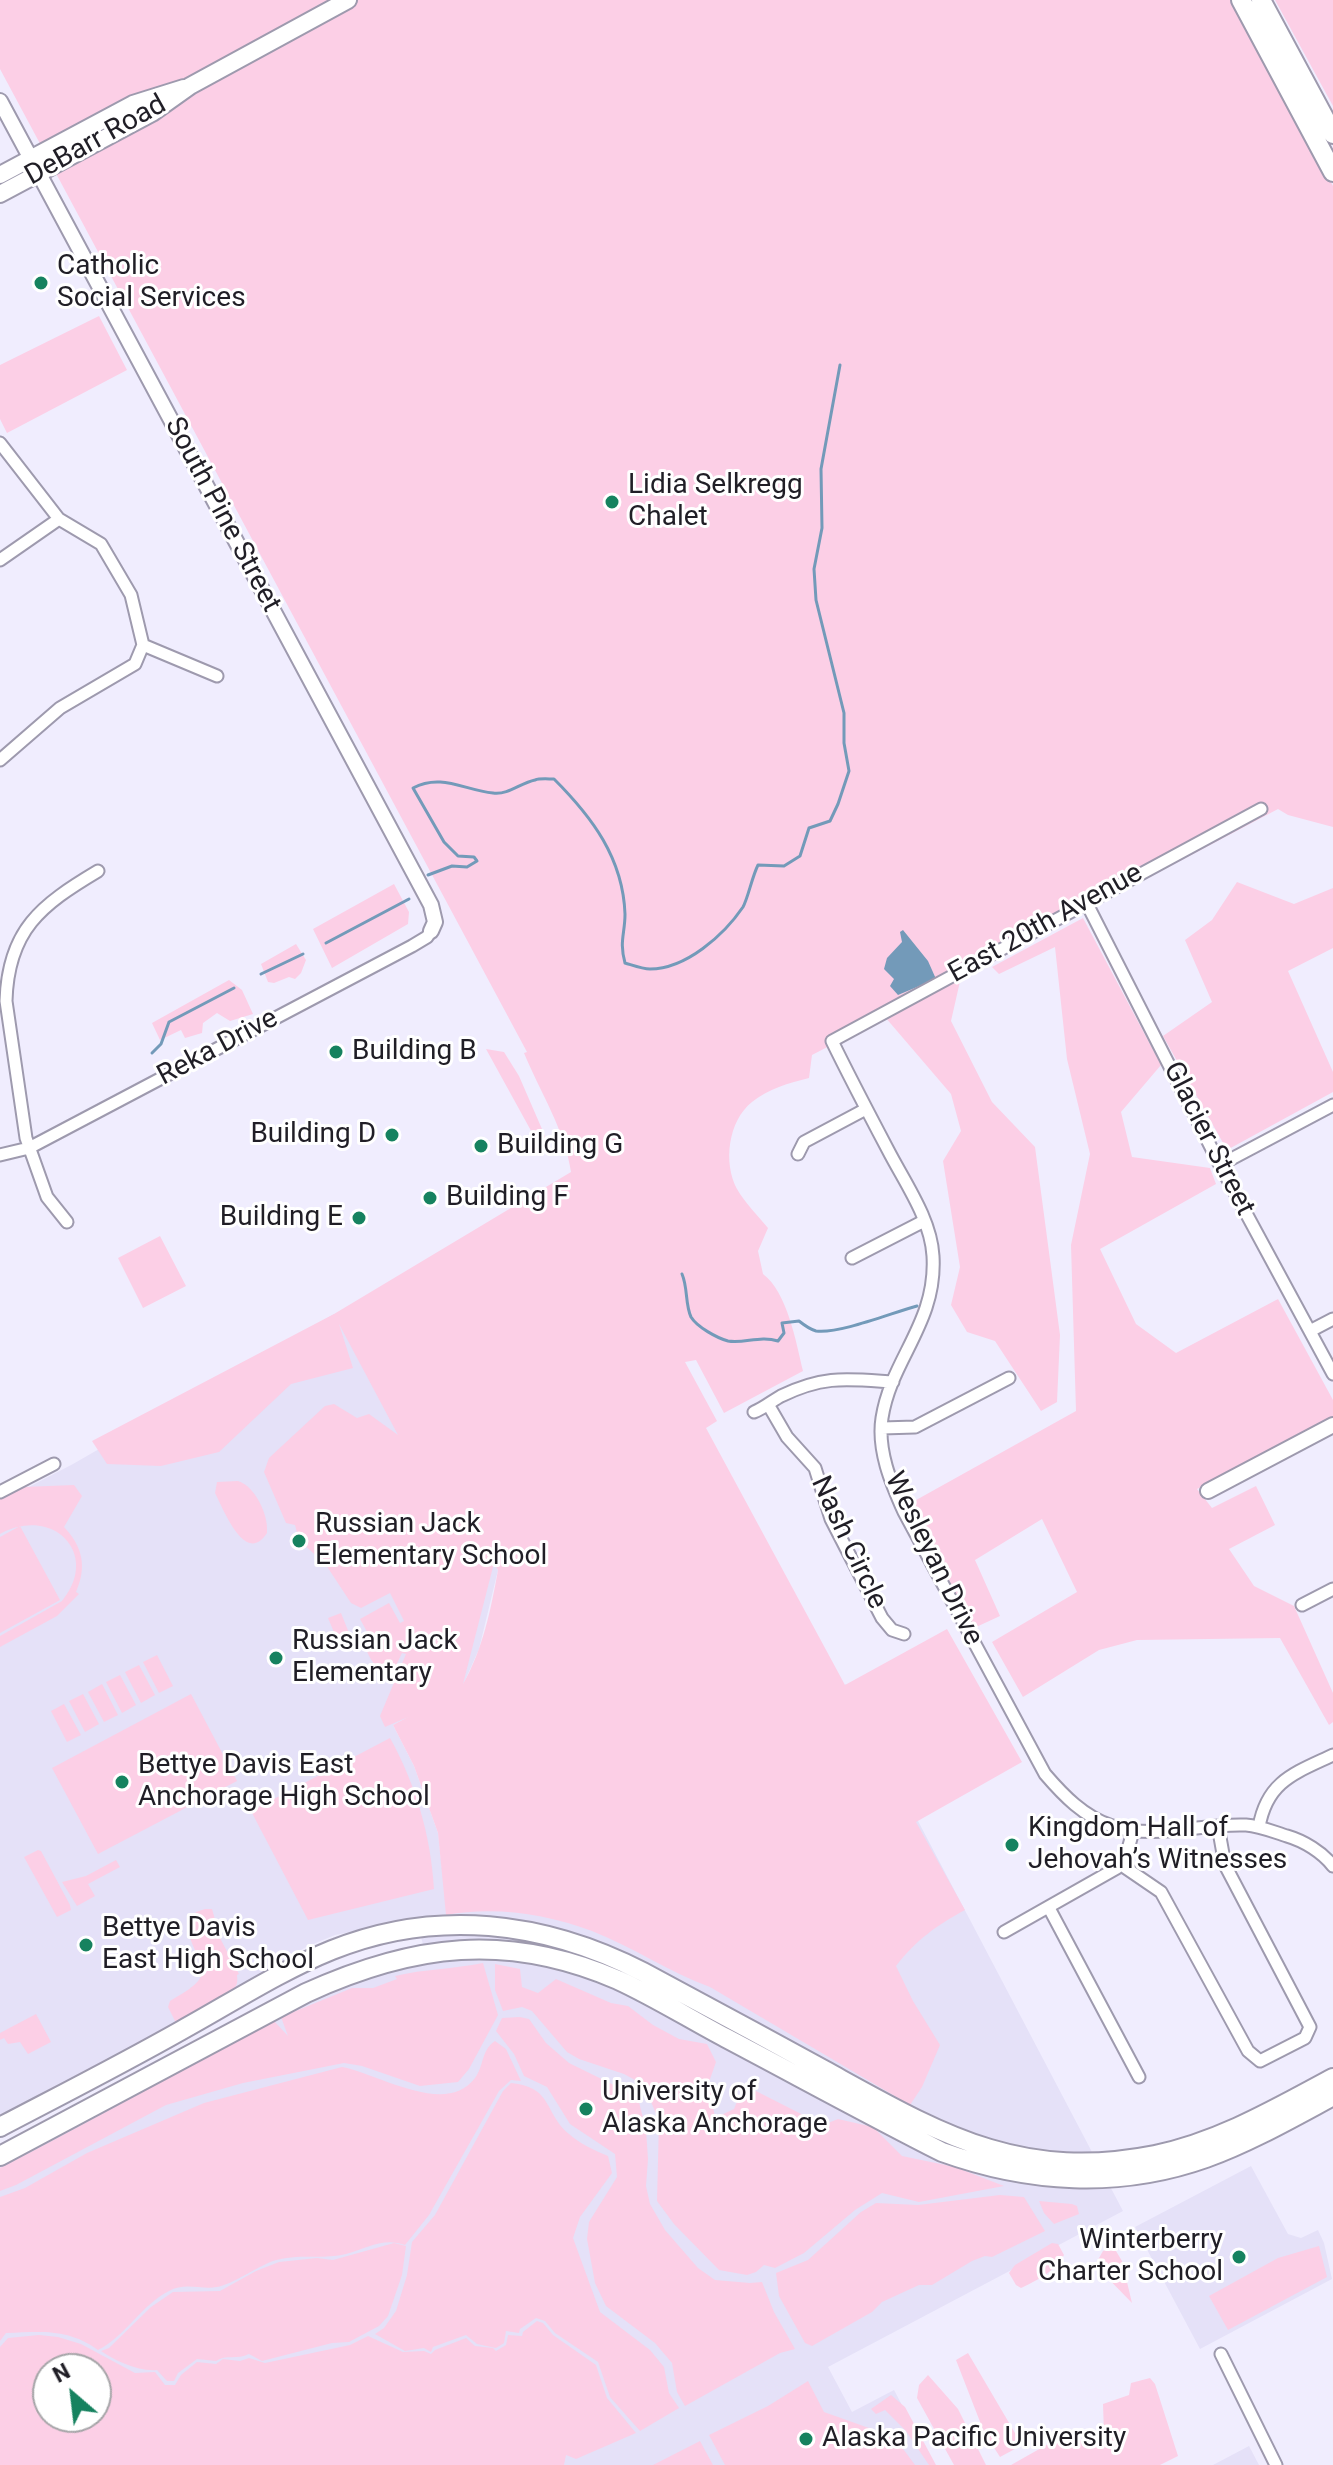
<!DOCTYPE html>
<html>
<head>
<meta charset="utf-8">
<style>
  body { margin:0 }
  #map { position:relative; width:1333px; height:2465px; overflow:hidden; background:#f0edfe; font-family:Roboto,sans-serif }
  canvas { display:block }
  .north { position:absolute; left:32px; top:2353px; width:80px; height:80px; box-sizing:border-box; background:#fff; border:2px solid #a6a5a8; border-radius:50%; rotate:332deg; font-size:22px; font-weight:700; line-height:32px; text-align:center; color:#201e26 }
  .north::after { content:''; display:block; margin:auto; width:28px; height:36px; background:#16825f; clip-path:polygon(50% 0,100% 100%,50% 72%,0 100%) }
</style>
</head>
<body>
<div id="map">
<canvas width="1333" height="2465"></canvas>
<div class="north">N</div>
</div>
<script>
const g = document.querySelector('canvas').getContext('2d');
g.lineJoin = 'round';
function fillPath(path, color) { g.fillStyle = color; g.fill(path, 'evenodd'); }
function strokePath(path, color, width, dash) { g.strokeStyle = color; g.lineWidth = width; g.lineCap = dash ? 'butt' : 'round'; g.setLineDash(dash || []); g.stroke(path); }
function write(font, color, halo, rows, align = 'center') {
  g.font = font + ' Roboto,sans-serif'; g.lineWidth = 6; g.setLineDash([]); g.textBaseline = 'middle'; g.strokeStyle = halo; g.fillStyle = color; for (const [text, x, y, turn = 0] of rows) {
    g.save(); g.translate(x, y); g.rotate((+turn || 0) * Math.PI / 180); g.textAlign = isNaN(turn) ? turn : align; if (halo) g.strokeText(text, 0, 0); g.fillText(text, 0, 0); g.restore();
  }
}
fillPath(new Path2D(`
  M334,1314l128,185 36,71 -19,79 -15,34 -8,10 -63,32 21,41 24,67 7,62 401,-211 277,527 -295,156 24,45 42,-22 40,75h-934v-301l336,-179 91,-26 -11,-40 -81,16 -29,12 -71,43 -137,77 -98,48v-613l73,-38zM48,2369h48v48h-48z
  M1251,2166l37,68 13,4 17,-8 6,13 8,36 -132,70 -65,-122z
  M1249,2446l10,19h-46z`), '#e5e1f8');
fillPath(new Path2D(`
  M0,0h1234l99,186v641l-45,-12 -10,-6 -317,168 -10,44 41,81 43,45 25,188 -3,67 -16,9 -46,-70 -28,-9 -16,-27 9,-38 -17,-106 18,-30 -10,-37 -66,-77 -73,38 -3,23c-20,5 -41,11 -57,24 -24,19 -29,61 -15,87 8,14 21,27 31,39l-10,23 5,23c24,18 33,67 40,97l-79,42 -28,-53 -11,2 32,59 -11,7 139,257 102,-56 75,133 -106,60 49,88c-28,15 -49,30 -69,56l17,35 27,44 -18,42 -12,18 -200,-118c-41,-15 -77,-40 -118,-56 -45,-17 -98,-25 -146,-16l-8,-82 -24,-67 -21,-41 15,-8 -23,10 -5,-11 26,-62 -4,-1 -12,25c-14,-10 -21,-18 -26,-35l7,-4 -11,-20 29,-16 11,20 4,-2 -14,-28 -29,15 -10,-5 -25,-38 -27,-25 -4,-15 -9,-2 -22,-51 5,-14 56,-52 9,-2 23,14 12,-4 29,21 -59,-111 14,44 -62,16 -72,68 -58,14 -54,-2 -15,-23 242,-127 237,-142c-6,-42 -31,-80 -47,-119l3,-1 -527,-983zM494,1563l4,7c-7,39 -15,79 -35,114z
  M1275,0h58v106z
  M99,316l28,54 -120,63 -7,-14v-54z
  M1237,882l57,22 39,-16v60l-45,23 45,101v20l-106,58 -64,-114 49,-34 -27,-62 27,-20z
  M394,884l15,28 -1,12 -76,44 -19,-39z
  M1083,918l78,147 -40,47 11,45 78,11 6,16 -116,65 36,75 40,29 102,-54 55,101v19l-136,70 15,19 44,-22 19,39 -46,24 25,37 40,20 39,87v29l-4,3 -49,-87 -143,2 -38,10 -76,47 -31,-55 85,-50 -35,-73 -67,41 25,56 -26,12 -65,-124 167,-93 -5,-166 19,-91 -23,-95 -12,-112 -56,27 -7,-7z
  M296,944l10,16 -5,13 -6,6 -6,-2 -15,6 -6,-1 -7,-18z
  M229,980l13,10 11,24 -23,7 -13,-8 -14,10 -1,10 -17,5 -4,-8 -21,10 -8,-17z
  M486,1049l18,3 15,24 26,60 -1,9 -9,-7z
  M160,1236l26,50 -43,22 -25,-50z
  M238,1481c17,5 31,34 29,52 -22,34 -44,-25 -52,-40l2,-11z
  M74,1485l8,11 -18,31c19,20 23,40 12,65l3,2 -22,22 -57,31v-11l62,-35c39,-47 -9,-96 -62,-67v-35l23,-12z
  M20,1526l40,74 -60,33v-96z
  M341,1613l8,20 -13,4 -8,-19z
  M157,1655l16,31 -14,7 -16,-31z
  M139,1665l16,30 -14,8 -16,-31z
  M120,1675l16,30 -14,8 -16,-31z
  M102,1684l16,31 -14,7 -16,-30z
  M83,1694l16,30 -14,8 -16,-31z
  M191,1694l46,87 -139,73 -46,-86z
  M64,1704l17,31 -14,7 -16,-31z
  M390,1738c26,47 41,98 44,151l-126,31 -57,-109z
  M38,1850l3,1 29,54 1,5 -14,7 -33,-60z
  M116,1860l4,7 -32,17 7,12 -18,10 -15,-24 24,-6z
  M205,1909h7l9,31 18,34 -2,1c1,8 0,12 -7,17l-54,31 -8,-16 2,-6c52,-29 28,-31 17,-73l9,-16z
  M483,1963l15,52 -29,54 -11,13 -38,4 -58,-20 -18,-3 -101,20 -77,22 -150,80 -16,6v-23c92,-47 182,-99 274,-147l14,15 -7,-19 71,-29h21l24,-9 -2,-3c29,-7 59,-7 88,-13z
  M495,1964l25,5 2,18 16,6 18,-14 55,24 17,3 25,19 26,14 28,5 9,18 -7,20 6,36 19,-9 10,-24 79,40 15,-6 35,8 29,29 53,11 49,19 -85,16 -37,-9 -27,17 -51,43 -29,15 -11,-3 -8,7 -9,3 -28,-5 -45,-46 -17,-23 2,-80 -15,-36 -20,-11 -45,-15 -12,-7 -35,-41 -10,-4 -19,4 -8,-21z
  M36,2014l15,28 -23,12 -8,-12 -12,2 -4,-6 -4,2v-7z
  M520,2017l9,2 17,24 23,20 55,27 15,12 7,28 2,29 -2,27 4,18 15,26 33,38 17,12 35,3 12,-1 12,30 21,37 -15,4 -95,53 -8,-14 -5,-29 -17,-20 -49,-37 -11,-23 -8,-44 2,-17 28,-45 -2,-23 -45,-30 -23,-37 -23,-11 -10,-22 -18,-23 6,-13z
  M495,2041l11,8 15,32 -10,-1 -12,11 -70,124 -24,30c-22,-8 -37,3 -59,9 -23,6 -49,-1 -73,7 -16,6 -42,24 -56,26 -16,3 -32,-5 -48,4 -28,14 -43,45 -71,59 -31,-22 -56,-18 -92,-17l-6,8v-144l25,-9 62,-35 117,-50 138,-36c37,7 104,50 133,11 9,-12 6,-28 20,-37z
  M511,2083c42,4 33,30 58,51 11,10 25,16 39,22l4,17 -32,44 -7,21 27,74 50,38 14,17 5,26 10,15 -39,23 -30,-34 -12,-35 -43,-29 -10,-12 -9,-3 -16,11 -1,4 -13,-2 -2,12 -8,5 -19,-4 -11,-9 -33,12 -2,5 -7,-4 -19,3 -30,-17 9,-6 12,-17 11,-36 5,-33 23,-27 68,-124z
  M1000,2195l24,2 21,34 -53,26 -7,-1 -13,5 -40,24h-13l-37,17 -10,10 -60,34 -7,-3 -26,-47 -3,-23 32,-13 53,-48 15,-9 42,2z
  M1039,2201l33,3 5,2 2,8 -25,10 -10,-11z
  M394,2243l12,3 -4,29 -14,41 -9,10 -30,16 -17,1 -70,18 -13,-7c-12,6 -23,0 -33,7l-19,-2 -19,14 -4,8h-7l-10,-11c-18,2 -41,-9 -56,-19l8,-3 42,-41 22,-15 47,-1 36,-20 23,-9 38,-4 16,2z
  M1052,2243l6,1 6,11c-10,17 -26,25 -43,33l-5,-3 -7,-12 6,-8z
  M1113,2246l9,15 10,42 -37,-38 8,-14z
  M1319,2246l8,31 -99,53 -19,-34 69,-38z
  M537,2321l6,2 10,12 43,30 11,33 29,35 -60,26 -10,-4 -2,10h-564v-118l8,-9 31,-3 19,2 23,7 54,29 20,-1 10,13h10l6,-10 16,-13 19,2 7,-5 17,2 9,-3 16,5 85,-18 18,-9 35,16 21,-1 7,3 4,-4 31,-12 9,8 18,2 3,3 10,-6 2,-10 14,1 1,-4zM48,2369h48v48h-48z
  M968,2353l47,80 5,3 8,-4 -2,11 -26,14 -16,-25 -28,-72z
  M928,2375l30,34 28,56h-32l-37,-67 2,-13z
  M1150,2378l5,6 23,72 -18,9h-149l39,-22h21l33,-9 -1,-30 26,-9 2,-12z
  M808,2381l16,31 59,21 15,9 17,23h-190l-16,-30 59,-29z
  M891,2395l14,12 31,58h-7l-23,-34 -21,-21 -9,4 -5,-5z
  M700,2441l13,24h-60z`), '#fccfe6');
fillPath(new Path2D(`
  M903,930l25,31 8,18 -38,16 -8,-9 4,-7 -10,-10 3,-11 15,-16 -2,-10z`), '#739ab9');
strokePath(new Path2D(`
  M428,875l24,-9 15,1 10,-6 -3,-4 -16,-1 -14,-14 -31,-54c28,-15 51,2 80,5 16,2 27,-10 42,-13 5,-2 13,-1 19,-1 38,38 69,79 71,135 0,20 -6,27 0,49 7,2 17,6 25,6 36,0 74,-34 93,-62 5,-9 9,-30 15,-42l26,1 16,-10 9,-28 21,-7 8,-17 11,-33 -5,-28v-30l-28,-113 -2,-31 8,-41 -1,-59 19,-104
  M326,943l83,-44
  M261,974l42,-20
  M152,1053l9,-9 8,-22 65,-34
  M682,1274c6,14 3,30 9,43 6,10 26,21 37,24 16,3 32,-6 50,0l6,-8 -2,-10 17,-2c5,4 10,8 17,10 24,3 75,-18 101,-25`), '#739ab9', 3);
const minor = new Path2D(`
  M0,443l59,76 42,25 30,51 12,50 -8,19 -75,44 -60,52
  M0,560l59,-41
  M143,645l74,31
  M1261,809l-429,232c18,37 37,73 56,109 17,33 43,69 45,106 4,67 -42,103 -51,162 -5,32 9,65 22,94l141,262c18,21 39,43 67,52 45,14 88,-3 134,-1 14,1 28,7 41,11 17,5 35,16 46,30
  M1086,902l134,263 113,209
  M798,1154l6,-12 62,-33
  M0,1155l29,-7 383,-202 15,-9 4,-6
  M1220,1165l113,-60
  M67,1222l-20,-25 -21,-59 -20,-137c2,-71 35,-96 92,-130
  M852,1258l72,-37
  M1310,1331l23,-12
  M769,1406l18,31 28,31 16,51 51,99 10,12 12,4
  M754,1412c10,-4 18,-11 27,-16 43,-21 66,-17 112,-14
  M882,1428l33,-1 94,-49
  M0,1492l54,-28
  M1302,1605l31,-16
  M1259,1827c8,-46 36,-54 74,-72
  M1120,1864l41,28 87,159 12,10 45,-23 5,-11 -85,-162 -7,-39
  M1049,1908l90,169
  M1004,1932l113,-64 10,-15 6,-22
  M1221,2354l55,111`);
const tertiary = new Path2D(`
  M0,101l431,804 4,17 -4,9
  M1208,1491l125,-66`);
const secondary = new Path2D(`
  M0,175l133,-71 51,-16
  M0,194l152,-81 38,-27 158,-86`);
const primary = new Path2D(`
  M1241,0l92,172
  M1261,0l72,134
  M0,2127c61,-32 122,-63 182,-97 49,-27 98,-59 150,-80 104,-42 212,-29 311,22 60,32 121,65 181,98 115,63 194,112 331,85 64,-13 122,-47 178,-77
  M0,2156l306,-163c107,-49 201,-61 312,-13 37,17 72,39 108,58 72,38 143,77 216,114 86,31 177,37 264,6 44,-16 86,-40 127,-62`);
strokePath(minor, '#9e9aae', 15);
strokePath(tertiary, '#9e9aae', 18);
strokePath(secondary, '#9e9aae', 20);
strokePath(primary, '#9e9aae', 22);
strokePath(minor, '#fff', 11);
strokePath(tertiary, '#fff', 14);
strokePath(secondary, '#fff', 16);
strokePath(primary, '#fff', 18);
for (const [x, y, r, color] of [
  [41,283,8,"#16825f"],
  [612,502,8,"#16825f"],
  [336,1052,8,"#16825f"],
  [392,1135,8,"#16825f"],
  [481,1146,8,"#16825f"],
  [430,1198,8,"#16825f"],
  [359,1218,8,"#16825f"],
  [299,1541,8,"#16825f"],
  [276,1658,8,"#16825f"],
  [122,1782,8,"#16825f"],
  [1012,1845,8,"#16825f"],
  [86,1945,8,"#16825f"],
  [586,2109,8,"#16825f"],
  [1239,2257,8,"#16825f"],
  [806,2439,8,"#16825f"]
]) { const dot = new Path2D(); dot.arc(x, y, r, 0, 2 * Math.PI); g.fillStyle = color; g.fill(dot); strokePath(dot, '#fff', 3); }
write('28px', '#201e26', '#fff', [
  ["DeBarr Road",96,141,-29],
  ["South Pine Street",222,515,62],
  ["East 20th Avenue",1046,924,-29],
  ["Reka Drive",218,1048,-28],
  ["Glacier Street",1208,1139,63],
  ["Nash Circle",848,1543,65],
  ["Wesleyan Drive",933,1559,64]
]);
write('28px', '#201e26', '#fff', [
  ["Catholic",57,267],
  ["Social Services",57,299],
  ["Lidia Selkregg",628,486],
  ["Chalet",628,518],
  ["Building B",352,1052],
  ["Building D",376,1135,"right"],
  ["Building G",497,1146],
  ["Building F",446,1198],
  ["Building E",343,1218,"right"],
  ["Russian Jack",315,1525],
  ["Elementary School",315,1557],
  ["Russian Jack",292,1642],
  ["Elementary",292,1674],
  ["Bettye Davis East",138,1766],
  ["Anchorage High School",138,1798],
  ["Kingdom Hall of",1028,1829],
  ["Jehovah’s Witnesses",1028,1861],
  ["Bettye Davis",102,1929],
  ["East High School",102,1961],
  ["University of",602,2093],
  ["Alaska Anchorage",602,2125],
  ["Winterberry",1223,2241,"right"],
  ["Charter School",1223,2273,"right"],
  ["Alaska Pacific University",822,2439]
], 'left');
</script>
</body>
</html>
